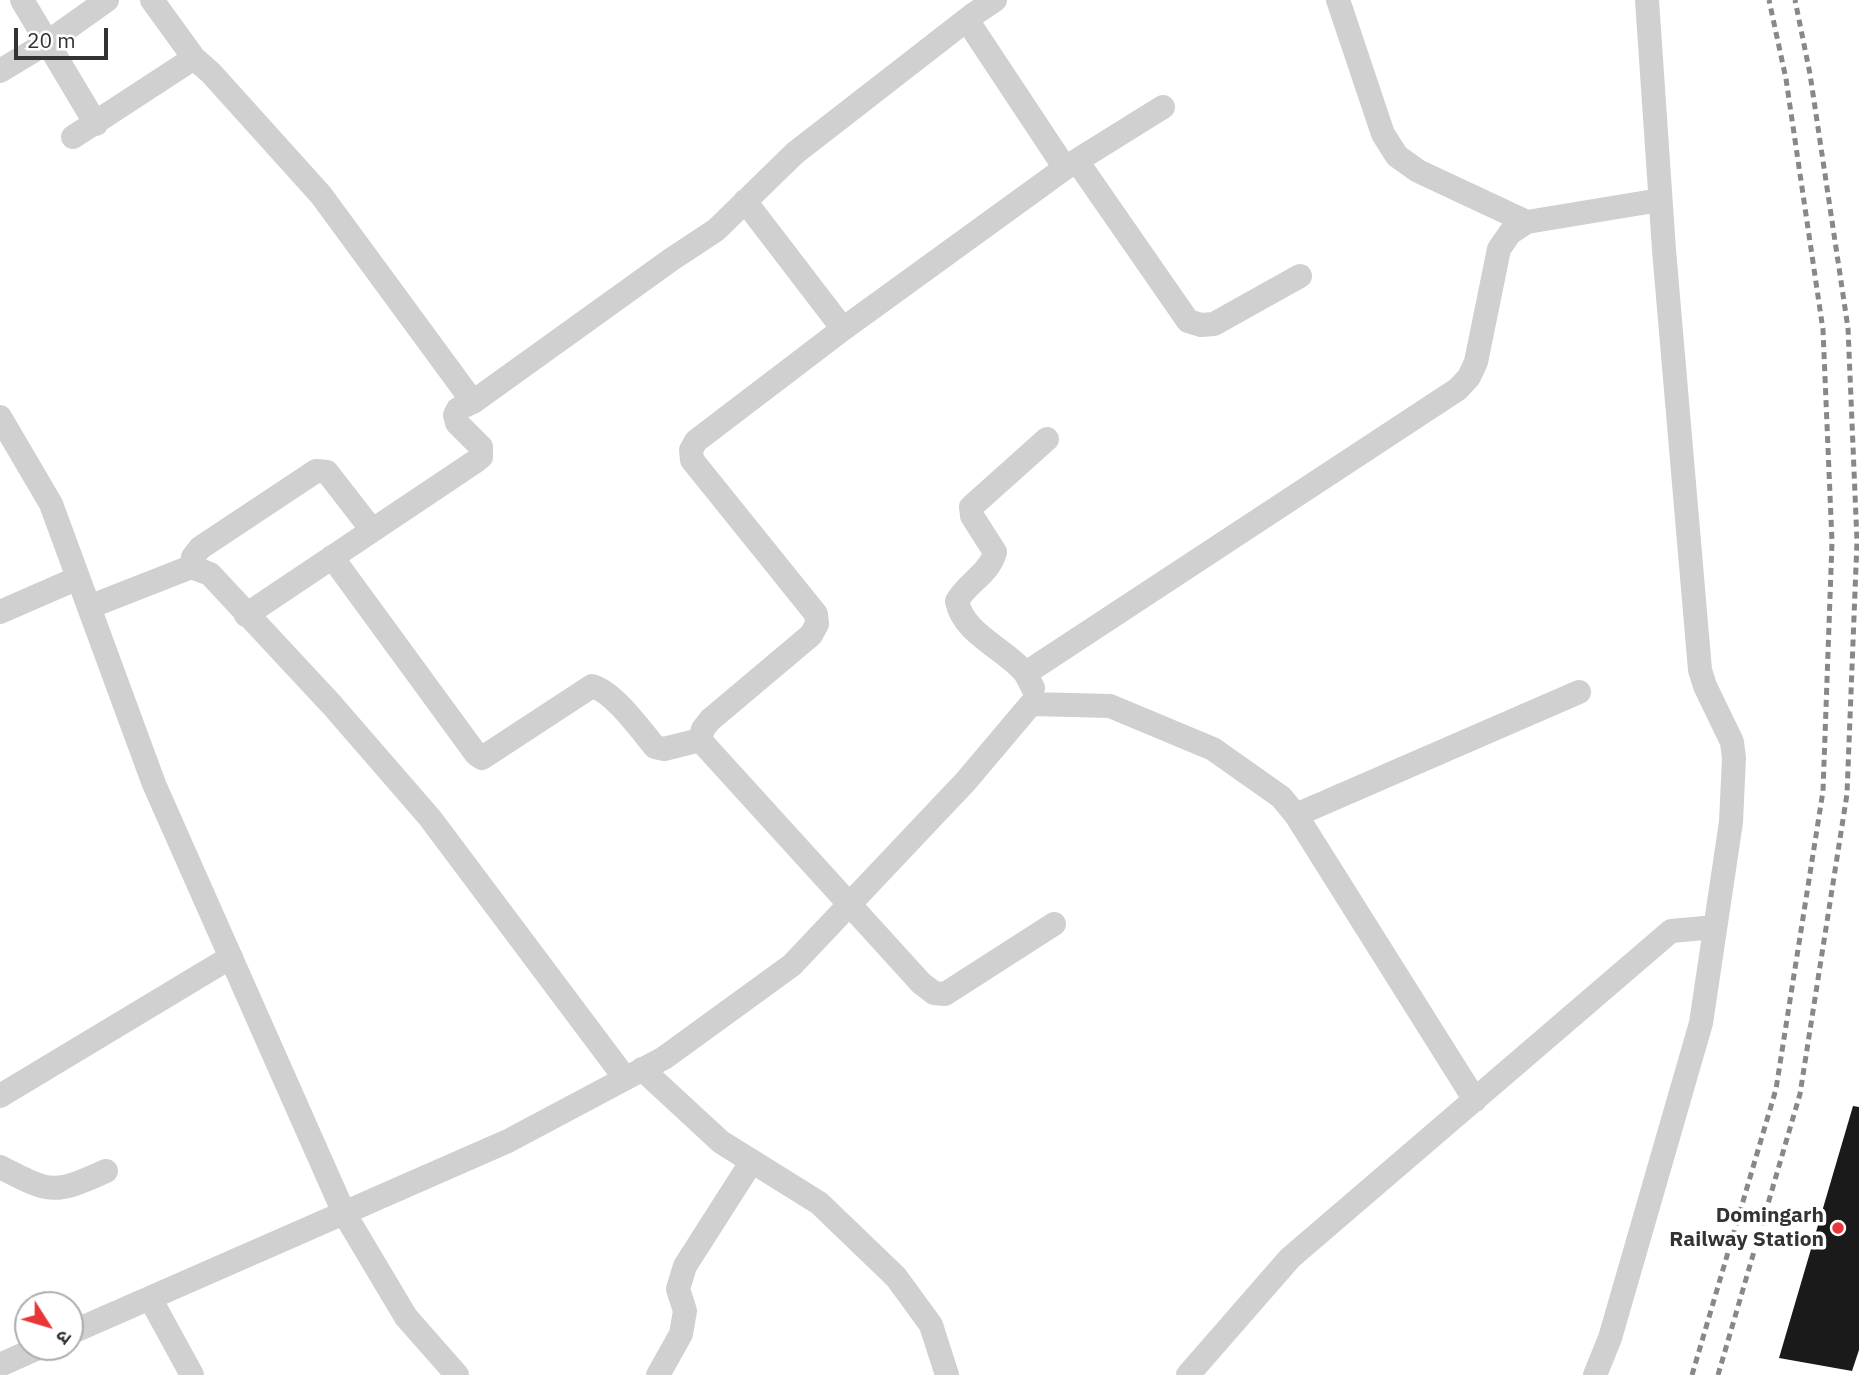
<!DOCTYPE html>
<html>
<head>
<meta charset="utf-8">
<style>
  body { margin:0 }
  #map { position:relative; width:1859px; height:1375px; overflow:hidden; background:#fff; font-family:"IBM Plex Sans","Noto Sans Devanagari",sans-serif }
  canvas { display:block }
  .north { position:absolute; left:14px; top:1291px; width:70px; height:70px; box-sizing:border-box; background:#fff; border:2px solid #adadad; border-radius:50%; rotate:127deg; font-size:19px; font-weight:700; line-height:28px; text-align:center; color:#333 }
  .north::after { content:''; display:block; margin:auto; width:24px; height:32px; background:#ea3539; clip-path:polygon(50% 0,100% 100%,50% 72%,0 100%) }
  .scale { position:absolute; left:14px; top:28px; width:94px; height:32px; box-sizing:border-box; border:4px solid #333; border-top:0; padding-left:9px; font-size:21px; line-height:24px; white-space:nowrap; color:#333; -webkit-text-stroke:5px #fff; paint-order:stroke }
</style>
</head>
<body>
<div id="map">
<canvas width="1859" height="1375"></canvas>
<div class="north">उ</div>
<div class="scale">20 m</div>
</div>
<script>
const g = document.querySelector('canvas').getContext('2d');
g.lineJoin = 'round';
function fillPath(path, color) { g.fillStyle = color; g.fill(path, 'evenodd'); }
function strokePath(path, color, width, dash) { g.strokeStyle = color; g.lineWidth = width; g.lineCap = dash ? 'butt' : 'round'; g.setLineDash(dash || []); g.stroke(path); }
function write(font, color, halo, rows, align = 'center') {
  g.font = font + ' "IBM Plex Sans",sans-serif'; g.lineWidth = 7; g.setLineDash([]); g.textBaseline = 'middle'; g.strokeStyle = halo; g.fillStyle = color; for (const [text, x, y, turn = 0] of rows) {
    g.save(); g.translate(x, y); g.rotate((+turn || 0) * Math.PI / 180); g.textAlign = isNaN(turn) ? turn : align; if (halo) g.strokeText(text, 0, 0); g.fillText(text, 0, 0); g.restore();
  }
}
fillPath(new Path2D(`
  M1853,1106l6,1v243l-7,21 -73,-13z`), '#1a1a1a');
strokePath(new Path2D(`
  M22,0l74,124
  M152,0l42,58 17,15 110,122 152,207
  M1338,0l45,134 14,22 21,15 109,51
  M967,20l98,148
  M0,71l48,-29 59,-42
  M73,137l121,-79
  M1077,161l111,160 13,4 13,-1 86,-48
  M745,201l98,128
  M0,417l51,87 103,280 190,429 62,104 51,58
  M332,557l144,197 6,4 110,-72c22,6 48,43 63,61l9,2 36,-9
  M191,567l2,-10 7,-9 116,-77 11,1 45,58
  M89,607l102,-40 19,7 122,131 98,113 195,260
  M0,612l78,-34
  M246,615l230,-154 5,-4v-10l-24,-24 -2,-8 3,-6 15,-7 199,-143 44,-29 79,-77 179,-139 21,-14
  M1026,673l432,-284 11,-12 7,-15 23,-113 11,-16 17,-11 133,-22
  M1033,688c-3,-5 -5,-11 -8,-15 -19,-24 -62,-39 -68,-72 10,-18 33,-28 38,-49l-23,-36 -1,-9 76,-68
  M1296,815l283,-123
  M1054,924l-109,70 -11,-1 -13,-10 -221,-243 3,-11 7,-9 101,-85 6,-11 -1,-10 -124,-154 -1,-10 5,-9 147,-112 222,-161 98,-61
  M642,1069l79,73 98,61 77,74 35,48 16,50
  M0,1096l231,-139
  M0,1167c51,26 53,28 106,4
  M150,1298l42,77
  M70,1333l438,-192 156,-83 128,-93 174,-184 65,-77 79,2 103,43 68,48 15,18 179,285
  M0,1365l40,-18
  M658,1375l23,-41 4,-23 -7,-22 7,-23 67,-105
  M1188,1375l102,-117 381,-327 44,-4
  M1595,1375l15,-37 91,-315 30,-201 3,-64 -2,-16 -27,-56 -5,-16 -36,-420 -17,-250`), '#d0d0d0', 24);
strokePath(new Path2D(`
  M1692,1375l84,-286 47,-298 9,-249 -9,-212 -37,-251 -17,-79
  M1718,1375l82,-281 47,-300 10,-253 -9,-213 -38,-254 -15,-74`), '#888', 5, [7, 5]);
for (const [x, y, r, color] of [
  [1838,1228,7,"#ea3539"]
]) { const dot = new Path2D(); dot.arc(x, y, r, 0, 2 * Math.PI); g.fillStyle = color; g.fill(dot); strokePath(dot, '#fff', 2.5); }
write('bold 21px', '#333', '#fff', [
  ["Domingarh",1824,1216],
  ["Railway Station",1824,1240]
], 'right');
</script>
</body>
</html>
